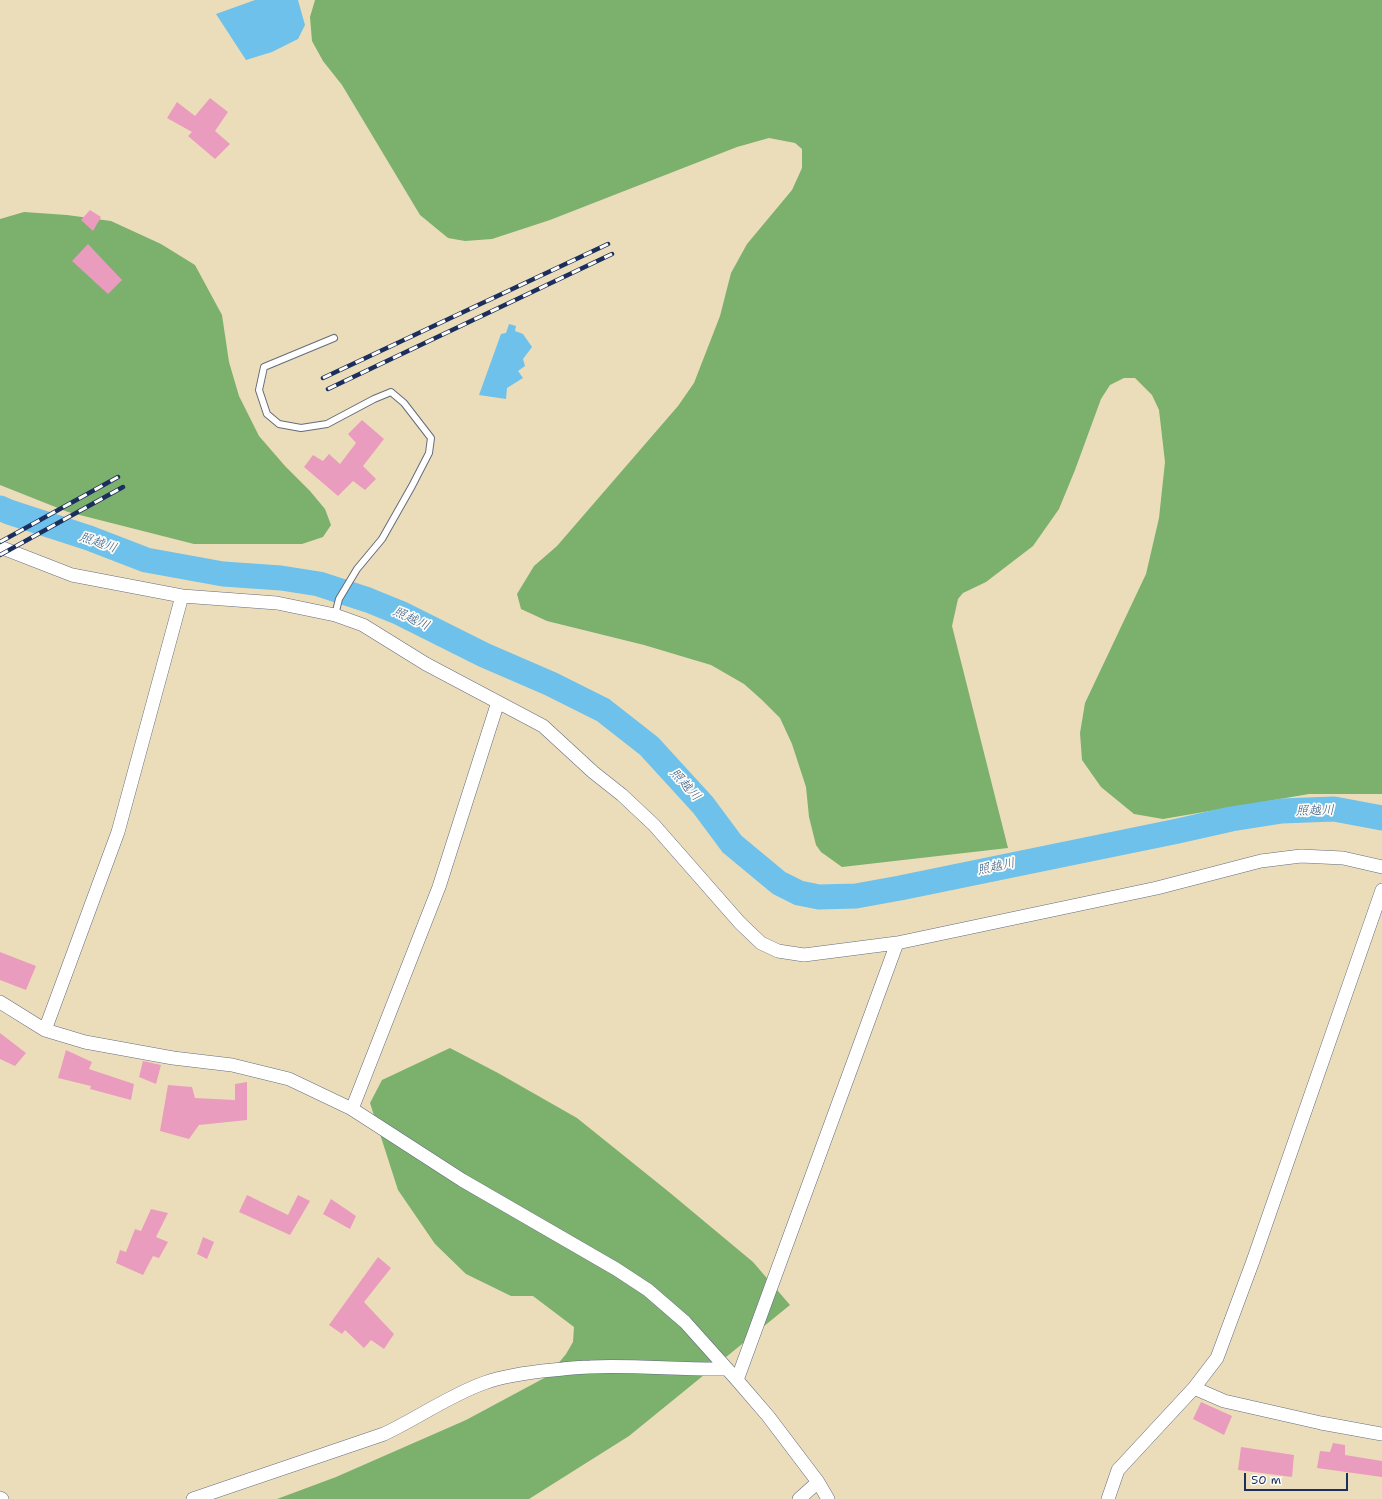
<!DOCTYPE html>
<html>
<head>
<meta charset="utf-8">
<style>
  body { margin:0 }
  #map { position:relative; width:1382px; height:1499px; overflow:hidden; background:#ecddba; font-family:"Shantell Sans",sans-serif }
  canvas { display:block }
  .scale { position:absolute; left:1244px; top:1473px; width:104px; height:18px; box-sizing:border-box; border:2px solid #1b2f5e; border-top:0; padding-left:5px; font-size:12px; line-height:14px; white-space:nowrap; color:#1b2f5e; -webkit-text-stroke:3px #fdfcf7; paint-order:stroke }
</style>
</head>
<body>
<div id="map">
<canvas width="1382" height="1499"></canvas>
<div class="scale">50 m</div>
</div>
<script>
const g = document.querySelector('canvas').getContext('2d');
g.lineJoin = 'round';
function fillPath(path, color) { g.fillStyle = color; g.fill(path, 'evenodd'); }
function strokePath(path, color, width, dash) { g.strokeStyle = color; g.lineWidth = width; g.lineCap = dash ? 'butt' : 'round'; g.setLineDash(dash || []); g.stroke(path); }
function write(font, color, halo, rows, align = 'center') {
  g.font = font + ' "Shantell Sans","Klee One",sans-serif'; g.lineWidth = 3.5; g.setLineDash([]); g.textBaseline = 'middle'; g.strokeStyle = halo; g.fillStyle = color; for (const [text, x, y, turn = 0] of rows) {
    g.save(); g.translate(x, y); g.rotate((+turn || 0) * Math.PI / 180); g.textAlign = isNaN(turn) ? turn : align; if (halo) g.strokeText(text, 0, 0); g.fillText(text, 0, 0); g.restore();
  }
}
fillPath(new Path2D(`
  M315,0h1067v794h-73l-146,25 -29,-5 -33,-27 -19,-27 -2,-27 5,-30 61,-129 13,-56 6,-56 -6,-52 -7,-15 -17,-17h-11l-14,7 -9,14 -26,71 -16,39 -26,37 -47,36 -23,11 -5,6 -6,27 56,222 -166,19 -21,-15 -5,-7 -7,-28 -3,-30 -14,-43 -12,-26 -18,-18 -18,-16 -33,-19 -67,-20 -97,-24 -26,-12 -4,-15 17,-28 23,-20 121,-140 16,-23 26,-67 11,-43 16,-29 45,-54 10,-22v-19l-7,-6 -26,-5 -32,9 -187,73 -58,19 -27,2 -17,-3 -28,-23 -78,-130 -19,-24 -11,-20 -2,-24z
  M24,212l43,3 44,6 50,23 34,21 27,50 7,47 10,34 20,40 26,30 25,25 15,18 6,16 -8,12 -21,7h-108l-126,-32 -68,-27v-266z
  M450,1048l48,25 79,45 92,74 84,70 37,43 -161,131 -100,63h-252l59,-22 130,-57 82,-44 18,-22 7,-12 1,-15 -41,-31h-22l-45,-22 -31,-30 -37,-54 -28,-87 12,-23z`), '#7bb06d');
fillPath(new Path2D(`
  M255,0h43l7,25 -7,14 -26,13 -26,8 -30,-46z
  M509,324l7,2 -1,5 8,3 9,13 -9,12 2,7 -7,5 5,7 -16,10 -1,11 -27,-4 22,-61 5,-1z`), '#6dc1ea');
strokePath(new Path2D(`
  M0,508l9,4 80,26 57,22 77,14 58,4 38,6 49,16 32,13 84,42 67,29 52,26 46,36 54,59 29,39 47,39 20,10 20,4 37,-1 44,-8 278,-57 53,-12 51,-8 52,-2 48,9`), '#6dc1ea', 25);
fillPath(new Path2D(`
  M210,98l18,14 -13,19 15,13 -15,15 -27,-23 4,-4 -25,-14 10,-16 18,14z
  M90,210l11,7 -8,14 -12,-11z
  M88,244l34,36 -14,14 -36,-33z
  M362,420l22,19 -21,27 13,13 -11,11 -12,-9 -15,15 -34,-29 9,-12 10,6 6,-7 11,10 16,-21 -8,-9z
  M0,952l36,14 -10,24 -26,-10z
  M0,1033l26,20 -11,13 -15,-7z
  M66,1050l26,12 -3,7 45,15 -3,16 -41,-11 1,-3 -33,-8z
  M143,1061l18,4 -5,19 -17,-7z
  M247,1082v38l-48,5 -10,14 -29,-8 8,-46 24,2 3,11 40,2v-16z
  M247,1195l41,20 10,-20 12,6 -20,34 -51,-23z
  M331,1199l25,17 -6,13 -27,-15z
  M151,1209l17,4 -12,24 12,5 -9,16 -6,-2 -10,19 -27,-12 4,-13 6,2 9,-23 6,2z
  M203,1237l11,5 -7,17 -10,-5z
  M378,1257l13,11 -27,34 30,32 -10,15 -13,-9 -7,8 -19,-18 -3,4 -13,-9z
  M1201,1402l31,14 -8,19 -31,-16z
  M1333,1443l12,2v10l37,6v16l-65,-9 3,-17 10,1z
  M1241,1447l53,8 -2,22 -54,-7z`), '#e99cbd');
const service = new Path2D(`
  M334,338l-70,29 -5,23 8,24 12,10 22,4 26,-4 47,-25 17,-7 13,11 27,35 -2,15 -17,33 -30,53 -25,30 -18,30 -4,16`);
const minor = new Path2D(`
  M0,547l72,28 110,21 95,7 58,12 28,10 63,39 117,62 50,46 29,23 32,30 86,98 21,20 17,8 26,4 93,-12 260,-55 104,-27 40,-5 42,2 39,9
  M0,1002l45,28 40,12 88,16 59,7 57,14 63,30 110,71 154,89 32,21 37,32 52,58 31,36 50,66 10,17
  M45,1030l73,-198 64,-236
  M352,1109l87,-222 59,-185
  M737,1380l160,-437
  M1194,1388l30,13 97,22 61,11
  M0,1498l2,1
  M193,1499l191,-65c34,-16 66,-39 100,-51 22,-8 47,-11 69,-13 12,-1 24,-3 37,-3 45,-2 91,3 136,2
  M799,1499l19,-17
  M1108,1499l10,-29 76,-82 23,-30 36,-97 129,-371`);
strokePath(service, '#646c7e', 8);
strokePath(minor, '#646c7e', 14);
strokePath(service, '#fff', 6);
strokePath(minor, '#fff', 13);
const rail = new Path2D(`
  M323,378l285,-134
  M328,389l284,-135
  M0,542l118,-65
  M0,555l123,-68`);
strokePath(rail, '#1b2f5e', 4.5);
strokePath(rail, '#fdfcf7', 3, [9]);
write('italic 13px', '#345b88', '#fdfcf7', [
  ["照越川",98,543,19],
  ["照越川",411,619,25],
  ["照越川",685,785,48],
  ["照越川",1315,811,-1],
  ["照越川",996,867,-12]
]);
</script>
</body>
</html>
